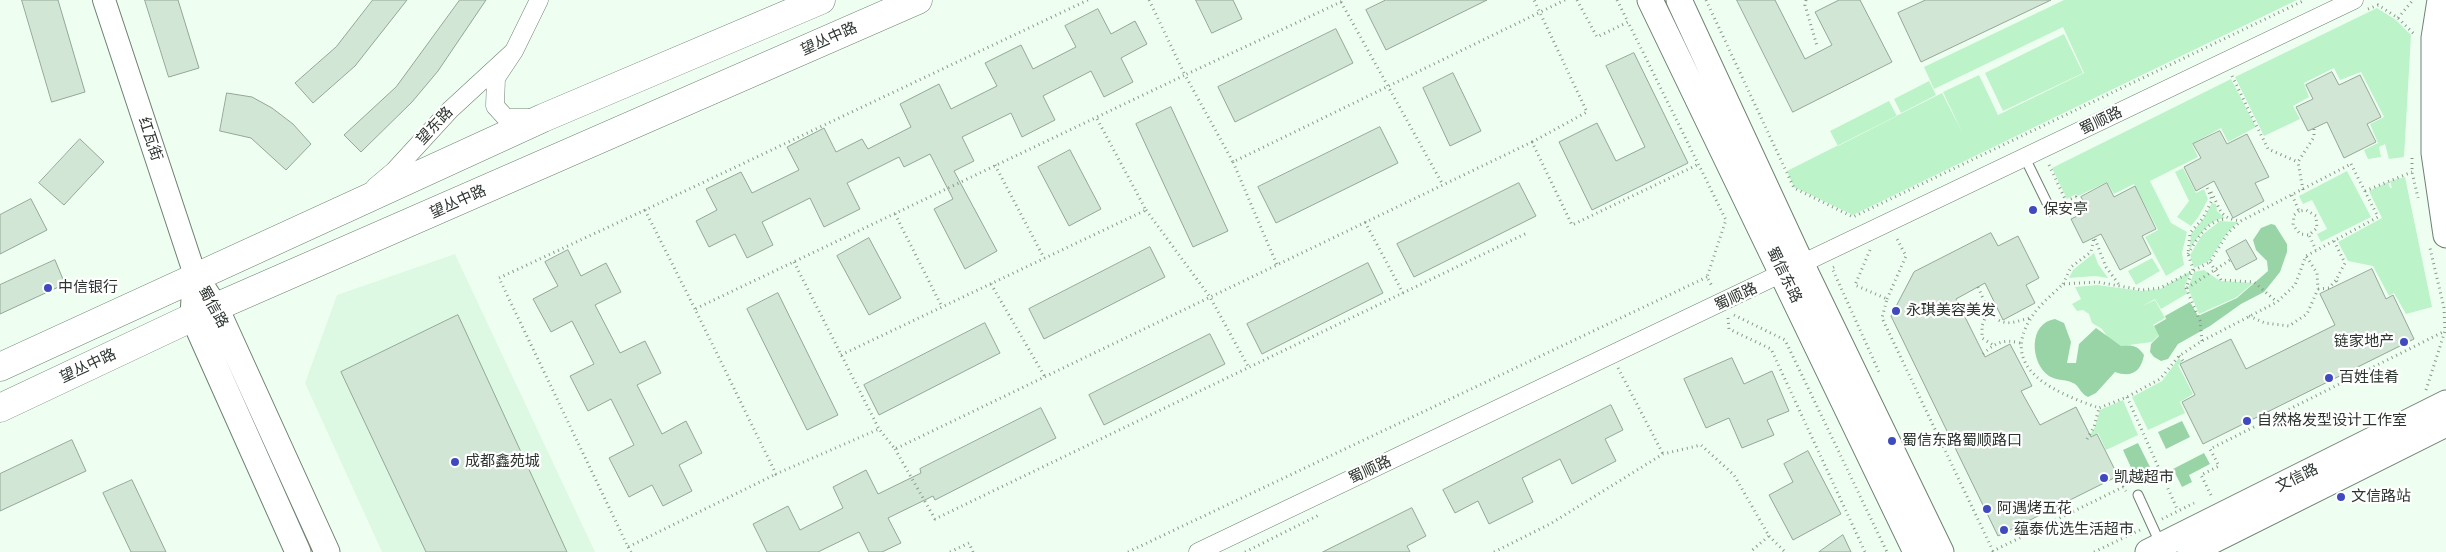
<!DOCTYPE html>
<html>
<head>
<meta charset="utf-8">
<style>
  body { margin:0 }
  canvas { display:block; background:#eefff1 }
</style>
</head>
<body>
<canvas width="2446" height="552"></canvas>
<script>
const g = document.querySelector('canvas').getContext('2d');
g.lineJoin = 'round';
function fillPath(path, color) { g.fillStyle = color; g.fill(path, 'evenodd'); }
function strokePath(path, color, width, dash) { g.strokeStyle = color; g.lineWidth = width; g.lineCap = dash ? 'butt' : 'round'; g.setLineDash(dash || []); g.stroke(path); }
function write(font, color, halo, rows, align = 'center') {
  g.font = font + ' Literata,"Noto Sans SC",serif'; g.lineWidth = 4.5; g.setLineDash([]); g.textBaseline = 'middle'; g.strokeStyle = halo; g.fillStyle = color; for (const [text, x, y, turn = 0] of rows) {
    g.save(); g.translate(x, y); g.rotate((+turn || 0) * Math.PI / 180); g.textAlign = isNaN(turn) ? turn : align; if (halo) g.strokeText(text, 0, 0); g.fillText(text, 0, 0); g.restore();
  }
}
fillPath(new Path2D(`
  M455,254l140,298h-213l-77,-169 32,-88z`), '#def9e3');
fillPath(new Path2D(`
  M2064,0h233l-444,215 -59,-28 -7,-16 155,-78 20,39 -19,-40 36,-17 19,40 86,-42 -21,-46 -129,62 -10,-22z
  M2377,8l19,12 15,15 -7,122 -15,2 -4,-15 -6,3 2,10 -13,2 -4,-9 14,-7 -8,-19 14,-7 -23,-45 -21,8 -6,-12 -30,15 5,14 -16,9 7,13 -36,17 -29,-59z
  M2064,34l19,39 -80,38 -18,-38z
  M2231,79l25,48 -28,15 -7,-14 -29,16 6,13 -48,24 21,42 16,9 -5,21 2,12 -18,11 -21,-39 13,-7 -24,-46 -20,10 -7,-12 -29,14 -2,-2 -9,5 -15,-31z
  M1929,81l7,14 -35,18 -7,-14z
  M1889,101l8,15 -59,30 -8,-15z
  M2183,168l13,25 8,-4 4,10 -9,17 -8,10 -14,-9 12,-16 -14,-29z
  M2347,171l24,46 -50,25 -4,-8 10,-5 -15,-29 -9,4 -4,-8z
  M2405,177l27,130 -26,7 -12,-21 -5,3 -16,-30 -25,-5 -10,-19 44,-24 -13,-27 19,-9 2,6h2l-2,-7z
  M2212,203l4,1 1,7 8,7c-16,1 -27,19 -35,31l1,-15 13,-16z
  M2220,221l18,1 -11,11 -18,28 -15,7 -4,-13 12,-20z
  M2094,253l4,11 10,14 -13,-2 -26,2 4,-8z
  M2152,258l8,13 -24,14 -8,-14z
  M2204,270l16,11 33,2 -16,14 -38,17 -11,-26 6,-16z
  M2191,271l-7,17 4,5 -27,16 -6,-10 -13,7 13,-6 10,18 -12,7 6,10 -7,7 -31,4 -12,-7 -7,-10 -10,-6 -3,-9 -6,-4 -6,1 -5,-7 9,-5 -6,-12 22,-2 45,6 18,-2z
  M2179,358l3,4 -4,3 15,29 -13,8 5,11 -37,17 -16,-33 30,-16z
  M2123,400l15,35 -32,15 -8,-17 -10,5 7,-11 5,-17z`), '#bdf3c9');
fillPath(new Path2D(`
  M2271,224l4,1 12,19v8l-7,20 -16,20 -23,12 -31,22 -32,18 -10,15 -7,2 -7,-4 -4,-5 1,-8 8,-8 -5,-10 12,-7 -1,-3 25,-14 8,14 39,-18 31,-27 -1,-10 -11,-11 -3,-10 8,-12z
  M2055,319l9,4 7,19 -4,21h9l3,-19 17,-16 25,18c11,-1 16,-1 23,9 -3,17 -13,23 -29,17l-19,21 -8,4c-7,-3 -8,-9 -13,-13 -8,-5 -18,-3 -26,-8 -19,-13 -21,-53 6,-57z
  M2182,421l8,16 -24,12 -8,-17z
  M2138,443l12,24 -16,7 -11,-24z
  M2204,453l6,11 -21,11 3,7 -10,5 -9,-18z`), '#99d4a6');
const building = new Path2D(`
  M22,0h36l27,92 -33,10z
  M145,0h33l21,68 -30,9z
  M373,0h34l-52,66 -42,37 -18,-20 41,-36z
  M460,0h26l-48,71 -26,31 -51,50 -17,-17 52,-48z
  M1196,0h37l9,19 -30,14z
  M1386,0h101l-101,50 -20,-40z
  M1737,0h38l30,59 27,-14 -17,-33 24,-12h21l32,62 -99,50z
  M1926,0h125l-130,62 -23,-49z
  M1098,9l13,25 24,-13 12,23 -26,14 12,24 -29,15 -13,-26 -48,25 12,24 -33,17 -11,-24 -49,24 12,24 -20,10 43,80 -32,18 -31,-60 19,-10 -23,-45 -26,13 -5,-10 -52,26 13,26 -36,18 -14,-29 -48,24 11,23 -26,13 -12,-24 -26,13 -13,-26 21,-11 -11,-21 35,-17 11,21 47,-23 -12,-23 37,-19 12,24 26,-13 6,10 43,-22 -11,-23 39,-20 12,25 46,-23 -12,-23 36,-18 12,24 43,-22 -11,-21z
  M1336,29l17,34 -118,59 -17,-35z
  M1634,53l54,110 -96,47 -33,-68 38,-19 19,38 29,-14 -39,-81z
  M2332,72l7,13 21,-10 21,42 -14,7 9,18 -32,16 -17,-36 -19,9 -12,-24 17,-8 -7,-14z
  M1453,73l28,58 -31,15 -27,-58z
  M227,93l25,4 20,11 21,16 18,20 -25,26 -35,-32 -31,-7z
  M1171,107l57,124 -35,16 -57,-123z
  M1380,127l18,36 -122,60 -18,-36z
  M2220,131l7,13 20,-10 22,43 -14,6 9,18 -31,17 -19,-37 -18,10 -12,-24 17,-9 -8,-14z
  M80,139l24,23 -40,43 -25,-22z
  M1070,150l31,59 -32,17 -31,-59z
  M1519,183l17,33 -122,61 -17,-33z
  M2107,183l7,14 21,-11 21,43 -14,7 9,18 -31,16 -19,-36 -18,9 -12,-24 17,-8 -7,-14z
  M31,199l16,31 -47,24v-39z
  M1991,233l7,13 20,-10 21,42 -13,7 9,18 -32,17 -18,-37 -29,16 29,58 25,-13 22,42 -11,5 19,34 36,-18 15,30 6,-3 21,42 -120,60 -107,-220 23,-44z
  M869,238l32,60 -32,17 -32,-59z
  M2246,240l11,19 -21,11 -10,-19z
  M1150,247l15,30 -121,62 -15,-30z
  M568,250l13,26 25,-13 15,29 -26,13 25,48 25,-12 16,32 -24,12 25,49 24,-13 16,32 -23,12 13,26 -29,15 -11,-21 -23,12 -20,-39 25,-13 -23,-46 -23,12 -18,-35 24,-12 -22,-43 -21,11 -18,-33 25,-13 -13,-24z
  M55,260l10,24 -65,30v-29z
  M1368,263l15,30 -121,61 -15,-30z
  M2372,269l14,30 7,-4 21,44 -211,105 -21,-42 13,-7 -15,-31 51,-25 15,30 89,-44 -15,-31z
  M778,293l60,122 -31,15 -60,-121z
  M458,315l109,237h-141l-85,-180z
  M985,323l15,30 -121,62 -15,-30z
  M1210,334l15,30 -121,61 -15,-30z
  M1732,358l12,26 28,-13 17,40 -22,9 7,15 -32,13 -13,-30 -23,10 -22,-49z
  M1611,405l12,25 -18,9 11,22 -44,23 -12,-25 -38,19 11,24 -44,22 -11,-23 -23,12 -12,-23z
  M1041,408l15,30 -121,62 -2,-4 -45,22 13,25 -19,9h-13l-10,-20 -41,20h-51l-14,-28 35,-18 12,24 43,-22 -10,-21 33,-17 12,24 43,-21 -1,-4z
  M72,440l14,31 -86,40v-37z
  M1808,451l33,63 -48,26 -24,-45 24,-13 -9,-18z
  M132,480l34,72h-35l-28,-59z
  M1412,508l14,28 -19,10 3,6h-87z
  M1843,535l8,17h-32z`);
fillPath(building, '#d1e6d5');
strokePath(building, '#94a798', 1);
const service = new Path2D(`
  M2025,158l26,53
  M2138,495l22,48`);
const minor = new Path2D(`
  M534,118h-28l-11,-12 1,-28 18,-27 25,-51
  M375,187l19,-16 56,-61 64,-59
  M1198,552l1156,-552`);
const tertiary = new Path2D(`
  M104,0l92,278`);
const secondary = new Path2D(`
  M1650,0l266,552
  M1679,0l123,265 139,287
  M2440,0l-6,38v115l12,82
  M196,278l20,30 111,244
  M194,298l-1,19 105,235
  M2148,552l298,-149
  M2190,552l256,-128`);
const primary = new Path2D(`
  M0,367l543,-249 278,-118
  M0,408l193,-91 725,-317`);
strokePath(service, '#6e8172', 11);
strokePath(minor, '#6e8172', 19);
strokePath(tertiary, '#6e8172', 24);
strokePath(secondary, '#6e8172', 27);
strokePath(primary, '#6e8172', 29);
strokePath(new Path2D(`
  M1149,0l36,75 160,-75
  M1565,0l-332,162 -48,-87 -490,234 81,165 103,-45 16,20 637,-307 40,83 125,-60
  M1577,0l20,37 31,-15 98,198 -19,57 6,11
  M1617,0l11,22
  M1706,0l88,188 59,29 452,-217
  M1806,0l-1,5 12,41
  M1341,2l102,183
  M2368,9l10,-4 20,13 17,17
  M2398,18l15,-18
  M2232,76l36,73 30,13
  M1532,142l55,-30 -53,-112
  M2412,158v14l6,26
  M1233,162l44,103
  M2351,164l27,53 -72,39 -11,29 -18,17 -75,39 -23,15 -19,23 -33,18 -28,11c-39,-14 -102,-37 -68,-90 8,-13 22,-24 32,-34l34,-2 45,8 18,-2 50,-26 18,-29 13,-12z
  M995,165l49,93
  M2049,165l17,36 10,-4 4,7 4,-1
  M2303,190l-5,-28 16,-25v-9
  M2365,191l47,-19
  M2211,192c10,17 7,26 30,29
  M2292,195l7,16 7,-1 10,6 1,12 -8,7 7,15
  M645,210l-146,68 129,269 148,-73
  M1146,210l64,87 39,71
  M2299,211l-5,4 -1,10 7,9 9,1
  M895,214l47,93
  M1365,222l38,71
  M2095,239l11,28 14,19
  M2334,241l11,22 -9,17 3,5
  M1870,250l-15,35 32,14 -5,19 111,233 130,-64 3,4
  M2188,254c9,-15 20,-35 39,-35
  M794,262l85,167
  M2210,262l11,18 33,2 23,20
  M1834,267l-2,1 47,104
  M991,284l54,93
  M2063,284l8,-17 20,-15 3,-15
  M1978,287l10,23 -6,16v12l11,7
  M2187,288l43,-28
  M2318,289l11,-1 7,-8
  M1887,299l19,-43 -10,-19
  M695,309l-50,-99 443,-210
  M1988,310c14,18 22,13 42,8
  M1734,315l51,25 102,212
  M2249,316l16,7 24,3 18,-12 11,-25 -1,-16 -11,-17
  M1728,318l1,11 42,20 94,203
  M2202,341l-2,-20 -14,-33 7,-19 -5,-15 2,-21 13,-15 9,-18 -6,-15
  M1983,354c13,-12 21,-15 37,-11
  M841,355l305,-145 -50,-93
  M2179,356l5,6
  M1618,368l45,86
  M2426,390l19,-59 -1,-23 -14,-60
  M2127,397l51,114
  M2087,439l7,-12 5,-19
  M895,449l40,70 592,-286
  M2211,495l-10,-20 18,-9 -9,-17 235,-118
  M2162,519l32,-16
  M1769,536l16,16
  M628,547l3,5
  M950,552l19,-9 4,9
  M1128,552l579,-275
  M1245,552l76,-38
  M1494,552l56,-28 113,-70 38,-9 33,30 35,61 -19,16
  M2094,552l46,-22`), '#8b978d', 3, [1, 4]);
strokePath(service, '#fff', 9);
strokePath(minor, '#fff', 18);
strokePath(tertiary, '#fff', 22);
strokePath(secondary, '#fff', 25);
strokePath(primary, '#fff', 28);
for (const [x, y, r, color] of [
  [2033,210,5,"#3f4abe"],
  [48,288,5,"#3f4abe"],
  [1896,311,5,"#3f4abe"],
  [2404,342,5,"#3f4abe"],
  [2329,378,5,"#3f4abe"],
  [2247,421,5,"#3f4abe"],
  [1892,441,5,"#3f4abe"],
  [455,462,5,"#3f4abe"],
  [2104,478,5,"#3f4abe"],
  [2341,497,5,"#3f4abe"],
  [1987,509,5,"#3f4abe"],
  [2004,530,5,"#3f4abe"]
]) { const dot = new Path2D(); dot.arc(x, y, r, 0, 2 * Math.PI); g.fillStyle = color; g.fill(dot); strokePath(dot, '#fff', 2); }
write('15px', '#2d352f', '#fff', [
  ["望丛中路",829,39,-24],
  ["蜀顺路",2101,121,-26],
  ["望东路",435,126,-47],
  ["红瓦街",150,139,72],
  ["望丛中路",458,202,-24],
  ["蜀信东路",1784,275,64],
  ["蜀顺路",1736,297,-25],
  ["蜀信路",213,307,61],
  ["望丛中路",88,366,-25],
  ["蜀顺路",1370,470,-25],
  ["文信路",2297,478,-26]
]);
write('15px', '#2d352f', '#fff', [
  ["保安亭",2043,210],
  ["中信银行",58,288],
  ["永琪美容美发",1906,311],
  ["链家地产",2394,342,"right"],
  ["百姓佳肴",2339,378],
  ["自然格发型设计工作室",2257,421],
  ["蜀信东路蜀顺路口",1902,441],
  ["成都鑫苑城",465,462],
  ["凯越超市",2114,478],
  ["文信路站",2351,497],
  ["阿遇烤五花",1997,509],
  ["蕴泰优选生活超市",2014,530]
], 'left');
</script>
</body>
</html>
